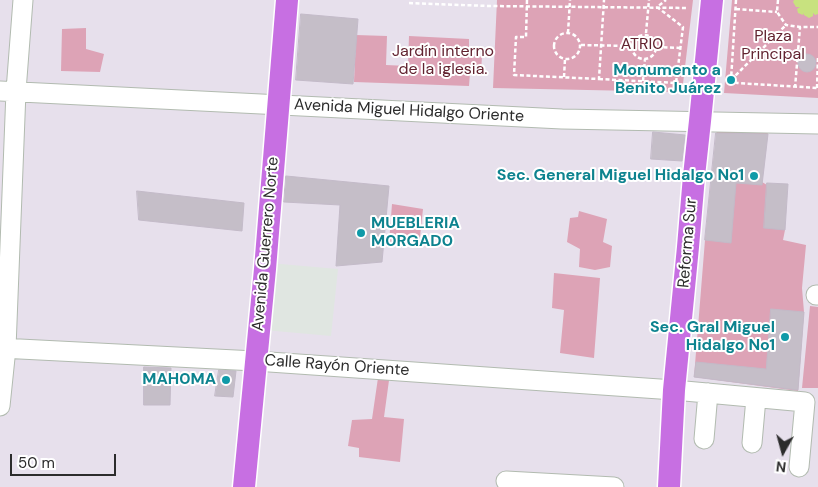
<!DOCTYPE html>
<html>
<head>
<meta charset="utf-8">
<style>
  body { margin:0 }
  #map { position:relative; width:818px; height:487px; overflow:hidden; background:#e7e0ec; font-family:"DM Sans",sans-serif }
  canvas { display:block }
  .north { position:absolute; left:758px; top:427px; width:50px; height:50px; -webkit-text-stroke:4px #fff; paint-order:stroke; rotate:187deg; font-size:14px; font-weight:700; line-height:20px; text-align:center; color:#2c2c2c }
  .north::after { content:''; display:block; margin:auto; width:18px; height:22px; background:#2c2c2c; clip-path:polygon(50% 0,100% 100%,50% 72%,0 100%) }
  .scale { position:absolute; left:10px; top:454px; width:106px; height:22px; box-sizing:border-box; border:2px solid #2c2c2c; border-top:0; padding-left:6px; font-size:15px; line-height:18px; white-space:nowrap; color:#2c2c2c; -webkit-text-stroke:4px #fff; paint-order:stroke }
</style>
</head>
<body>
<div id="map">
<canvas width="818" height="487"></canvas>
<div class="north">N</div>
<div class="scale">50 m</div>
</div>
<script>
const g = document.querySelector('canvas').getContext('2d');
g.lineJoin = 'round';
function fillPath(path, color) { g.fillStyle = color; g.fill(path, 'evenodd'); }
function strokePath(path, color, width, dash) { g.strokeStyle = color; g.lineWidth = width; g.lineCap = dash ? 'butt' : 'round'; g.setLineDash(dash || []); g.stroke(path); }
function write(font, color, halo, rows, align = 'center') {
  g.font = font + ' "DM Sans",sans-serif'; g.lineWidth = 4; g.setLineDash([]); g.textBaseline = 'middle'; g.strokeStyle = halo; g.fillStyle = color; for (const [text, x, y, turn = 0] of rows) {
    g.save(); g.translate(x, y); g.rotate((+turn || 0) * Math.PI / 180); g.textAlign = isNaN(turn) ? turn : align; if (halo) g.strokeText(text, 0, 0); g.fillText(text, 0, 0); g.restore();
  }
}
fillPath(new Path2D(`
  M269,263l69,6 -7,67 -67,-6z`), '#e0e6e1');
fillPath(new Path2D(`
  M497,0h196l-11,92 -189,-4z
  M732,0h86v98l-94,-5z
  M86,28v21l18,5 -4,18 -39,-1 1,-42z
  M356,35l31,1 -1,29 22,1 1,-30 60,3v17h13l-1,17h-11l-1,13 -115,-4z
  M717,129l51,2 -6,51 5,3 18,45 -2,10 23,5 -4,43 2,24 -6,79 -104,-14 11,-137z
  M392,204l31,5 -4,37 -30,-3z
  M579,211l28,8 -4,23 9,4 -2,21 -15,3 -16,-3 1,-18 -13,-7 3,-24 8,-1z
  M554,273l46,5 -6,80 -34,-5 4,-43 -12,-2z
  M810,306l8,1v81h-16z
  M379,371l11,2 -6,44 20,2 -4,43 -41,-5v-9l-11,-2 4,-26 20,-1z`), '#dda3b6');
fillPath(new Path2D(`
  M794,0h24v14l-3,1 -2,-2v3l-4,2 -5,-3v-2l-1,2 -5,-2 -1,-4 3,-2h-4l-3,-5z`), '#c8e27f');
const building = new Path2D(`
  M301,14l57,5 -5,65 -57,-4z
  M798 63a9 9 0 1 1 18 0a9 9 0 1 1-18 0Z
  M653,132l32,3 -3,26 -31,-2z
  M716,133l52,1 -6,51 -26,-2 -5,60 -26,-3z
  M286,176l103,10 -7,76 -46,4 4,-61 -56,-3z
  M767,183l21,1 -3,46 -21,-2z
  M137,191l107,12 -2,28 -103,-11z
  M771,309l33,3 -6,78 -104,-13 2,-15 70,7z
  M144,367l27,1 -1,37h-26z
  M219,370l17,1 -3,26 -18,-1z`);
fillPath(building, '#c5bec8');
strokePath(building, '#c3bac8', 1);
const minor = new Path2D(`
  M0,91l562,28 256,5
  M816,295h2
  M0,348l255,13 419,29 131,12 -6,65
  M0,406l6,-58 10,-257 7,-91
  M704,439l4,-46
  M752,443l4,-45
  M506,481l108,6`);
const major = new Path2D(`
  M244,487l21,-218 22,-269
  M669,487l5,-97 14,-143 6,-71 6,-55 12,-121`);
strokePath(minor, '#b2bbb0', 21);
strokePath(major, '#fff', 25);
strokePath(new Path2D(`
  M527,0l-1,37h-10l-2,38 85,4 5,-79
  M736,0l-5,80 6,3 81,5
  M778,0l-1,12 9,13 14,2h18
  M409,3l79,3 200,2
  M736,9l41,3
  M554 46a13 13 0 1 1 26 0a13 13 0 1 1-26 0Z
  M568,33l2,-33
  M646,33l3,-33
  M632 47a12 12 0 1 1 24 0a12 12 0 1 1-24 0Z
  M581,45l51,1
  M657,47l23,1
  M564,77l1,-18
  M599,79l77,4 7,-56 -26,-20 9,-7
  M731,80l55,-55
  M643,81l2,-22
  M795,88l5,-61
  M817,88l1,-32`), '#fff', 2.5, [4, 2.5]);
strokePath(minor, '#fff', 19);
strokePath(major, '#c76fe2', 22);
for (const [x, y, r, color] of [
  [731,80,5,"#0f9aa8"],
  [754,176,5,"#0f9aa8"],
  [361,233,5,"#0f9aa8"],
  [785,337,5,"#0f9aa8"],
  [226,380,5,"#0f9aa8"]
]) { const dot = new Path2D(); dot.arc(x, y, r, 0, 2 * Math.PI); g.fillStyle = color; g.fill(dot); strokePath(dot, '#fff', 2); }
write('16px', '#622330', '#fff', [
  ["Plaza",773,37],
  ["Principal",773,55],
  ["ATRI0",642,45],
  ["Jardín interno",443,52],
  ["de la iglesia.",443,70]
]);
write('bold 16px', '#0d838f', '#fff', [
  ["Monumento a",721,71],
  ["Benito Juárez",721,89],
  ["Sec. General Miguel Hidalgo No1",744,176],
  ["MUEBLERIA",371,224,"left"],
  ["M0RGAD0",371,242,"left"],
  ["Sec. Gral Miguel",775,328],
  ["Hidalgo No1",775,346],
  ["MAH0MA",216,380]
], 'right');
write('16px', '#2c2c2c', '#fff', [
  ["Avenida Miguel Hidalgo Oriente",409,111,3],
  ["Reforma Sur",688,243,-85],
  ["Avenida Guerrero Norte",266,244,-85],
  ["Calle Rayón Oriente",337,366,4]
]);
</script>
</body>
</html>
